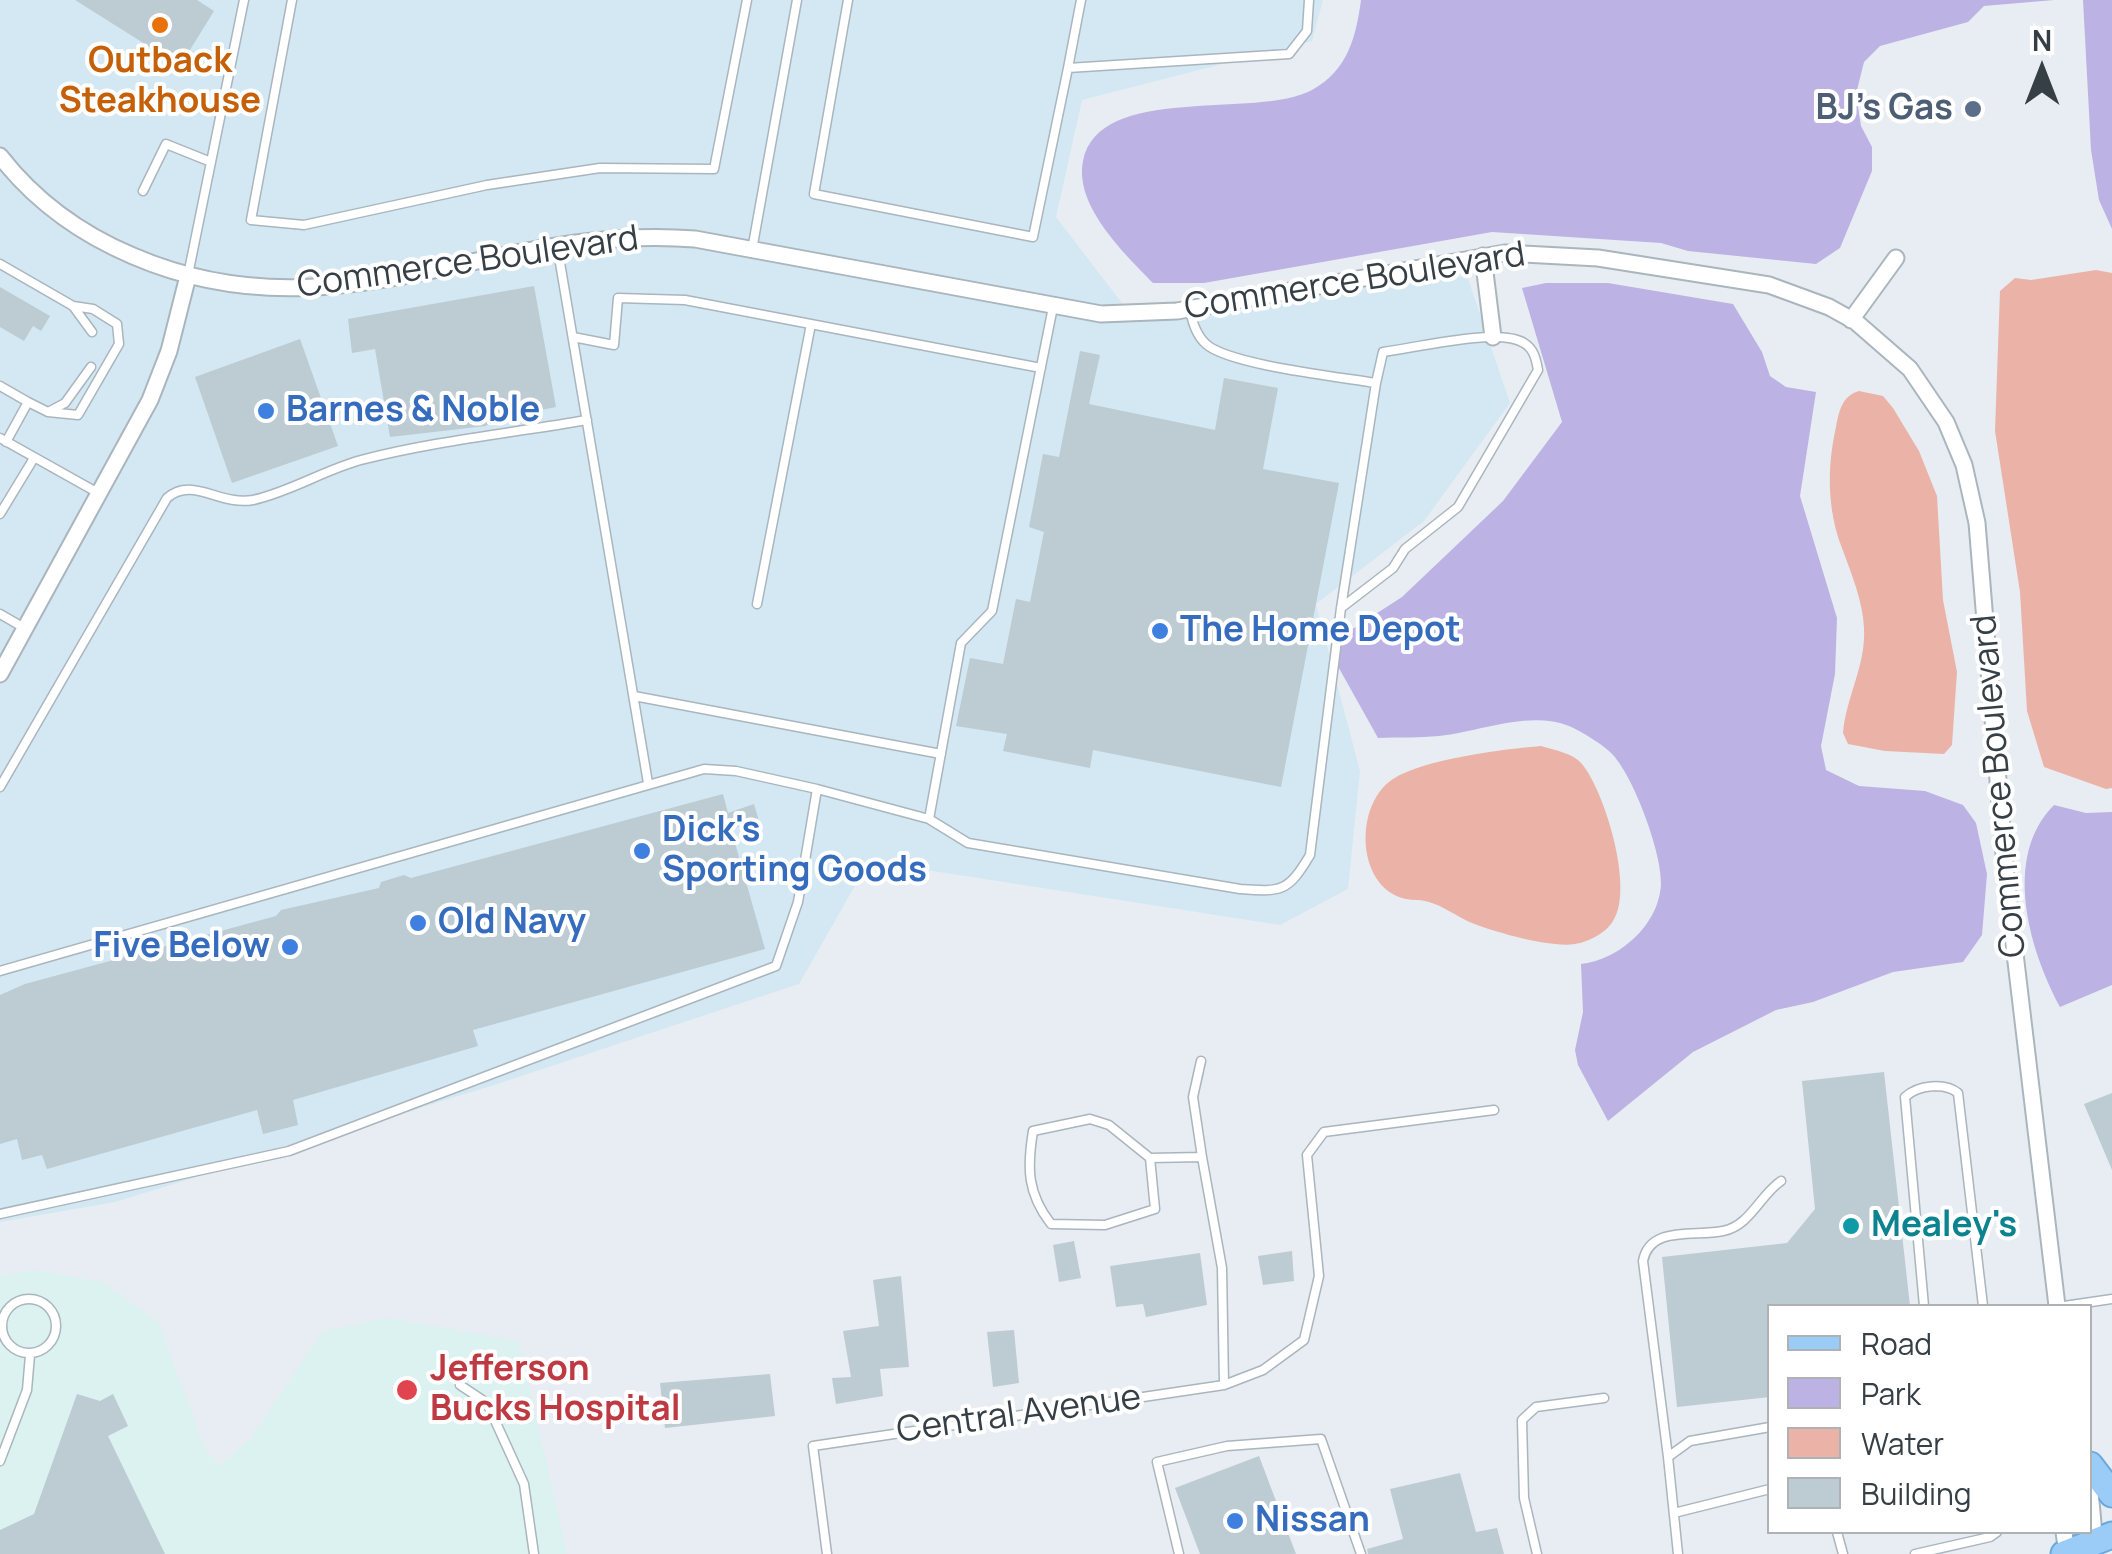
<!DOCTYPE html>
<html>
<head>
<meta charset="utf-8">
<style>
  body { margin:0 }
  #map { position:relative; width:2112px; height:1554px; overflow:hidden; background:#e7edf2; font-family:Manrope,sans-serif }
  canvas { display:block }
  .legend { position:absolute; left:1767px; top:1304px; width:325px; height:230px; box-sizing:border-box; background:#fff; border:2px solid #afb2b5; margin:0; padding:12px 18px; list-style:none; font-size:30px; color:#363f45 }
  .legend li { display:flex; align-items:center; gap:20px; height:50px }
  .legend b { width:50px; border:2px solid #afb2b5 }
  .north { position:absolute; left:1992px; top:20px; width:100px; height:100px; -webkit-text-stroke:8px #fff; paint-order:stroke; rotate:0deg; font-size:28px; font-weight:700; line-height:40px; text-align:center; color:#363f45 }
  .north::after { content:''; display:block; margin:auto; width:35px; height:45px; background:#363f45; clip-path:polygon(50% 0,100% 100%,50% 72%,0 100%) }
</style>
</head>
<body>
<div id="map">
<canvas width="2112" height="1554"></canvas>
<ul class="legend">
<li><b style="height:12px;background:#9bcbf7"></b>Road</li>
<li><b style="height:28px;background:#bdb2e4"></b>Park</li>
<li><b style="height:28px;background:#ebb3a7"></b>Water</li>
<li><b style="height:28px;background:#bdcbd3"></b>Building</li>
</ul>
<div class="north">N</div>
</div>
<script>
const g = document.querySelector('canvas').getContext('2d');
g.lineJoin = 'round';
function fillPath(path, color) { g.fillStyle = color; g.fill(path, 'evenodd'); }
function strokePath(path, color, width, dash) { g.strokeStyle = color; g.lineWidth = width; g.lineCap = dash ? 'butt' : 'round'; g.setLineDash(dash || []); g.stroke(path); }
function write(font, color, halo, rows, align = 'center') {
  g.font = font + ' Manrope,sans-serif'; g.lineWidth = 8; g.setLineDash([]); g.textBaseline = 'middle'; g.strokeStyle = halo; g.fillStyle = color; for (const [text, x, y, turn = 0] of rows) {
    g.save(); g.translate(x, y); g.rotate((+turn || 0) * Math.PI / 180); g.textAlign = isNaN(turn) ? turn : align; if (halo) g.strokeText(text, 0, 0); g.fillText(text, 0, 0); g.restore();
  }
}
fillPath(new Path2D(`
  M0,0h1323l-11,41 -230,59 -26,117 69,90 342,-31 43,127 -86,118 -108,83 44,167 -12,118 -68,36 -411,-64 -70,123 -305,101 -379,117 -115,20z`), '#d3e8f3');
fillPath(new Path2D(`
  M34,1270l69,12 55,40 47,127 14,17 31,-27 72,-107 66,-14 131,23 48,213h-567v-279z`), '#dbf2f0');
fillPath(new Path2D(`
  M1361,0h693l-70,6 -16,16 -88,24 -16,16 -8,32 5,32 11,21v24l-32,77 -24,16 -128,-13 -27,-8 -169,-11 -288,51h-51c-28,-29 -79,-77 -70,-122 16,-79 174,-41 229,-71 36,-20 44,-53 49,-90z
  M2083,0h29v229l-13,-29 -8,-50z
  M1546,283h62l125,21 29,48 8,24 16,11 30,5 -16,104 37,122 -2,56 -14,72 5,24 33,16 66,5 38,14 13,18 11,51 -5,61 -19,27 -70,10 -80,30 -37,8 -83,42 -85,69 -30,-56 -3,-15 8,-38 -2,-48c37,-4 78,-38 80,-80 1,-31 -27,-106 -48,-129 -9,-10 -32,-24 -44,-29 -40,-16 -90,6 -130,10 -20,2 -41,1 -61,2l-43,-77 5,-24 62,-40 101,-96 59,-79 -40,-134z
  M2054,805l32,8 26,-1v173l-52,22c-31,-58 -58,-150 -6,-202z`), '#bdb2e4');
fillPath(new Path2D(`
  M2096,270l16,3v515l-6,1 -62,-22 -17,-56 -7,-119 -25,-161 5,-140 15,-13 16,2z
  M1859,391l24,5 10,12 26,43 18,45 6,104 14,72 -5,73 -8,9 -59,-3 -37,-7 -5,-11c3,-36 23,-67 21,-105 -1,-27 -13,-55 -22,-80 -15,-39 -15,-81 -6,-121 3,-16 6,-31 23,-36z
  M1541,746c13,4 32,7 41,18 22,26 53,125 31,157 -7,12 -25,21 -38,23 -24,4 -81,-12 -103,-21 -19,-8 -34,-22 -55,-23 -61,0 -66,-94 -24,-121 31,-20 111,-30 148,-33z`), '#ebb3a7');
fillPath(new Path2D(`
  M75,0h122l17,11 -34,55z
  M534,286l22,121 -61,12 -9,7 -96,11 -15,-88 -23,4 -4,-34z
  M0,287l50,29 -9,15 -8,-5 -9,15 -24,-14z
  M300,339l38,107 -106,37 -37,-106z
  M1080,351l20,4 -11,49 126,26 9,-52 54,10 -15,81 76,14 -58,304 -188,-37 -3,18 -87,-17 4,-17 -51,-8 14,-68 33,6 13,-65 14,3 14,-70 -15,-5 14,-73 16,3z
  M723,794l5,19 26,-9 5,17 -28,8 34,120 -292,81 5,16 -185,54 5,25 -35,9 -6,-24 -210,59 -5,-14 -20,5 -5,-21 -17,5v-149l25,-11 251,-68 5,-6 98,-22 2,-6 23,-7 7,3z
  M1884,1072l26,234h-140v91l-93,10 -15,-150 125,-14 28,-34 -13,-128z
  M2112,1093v77l-28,-66z
  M1074,1241l7,37 -22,4 -6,-37z
  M1292,1251l2,30 -31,4 -5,-29z
  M1200,1253l7,52 -61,12 -3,-13 -27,3 -6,-41z
  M901,1276l8,91 -29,2 3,27 -47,8 -4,-26 19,-1 -8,-46 36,-5 -6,-46z
  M1014,1330l5,53 -26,4 -6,-55z
  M770,1374l5,42 -110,12 -5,-45z
  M77,1394l23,7 13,-7 15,32 -20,10 57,118h-165v-24l34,-16z
  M1259,1456l37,98h-96l-25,-66z
  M1460,1473l16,59 21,-4 7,26h-136l-1,-5 36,-10 -13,-50z`), '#bdcbd3');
const service = new Path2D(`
  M292,0l-41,220 53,5 183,-40 113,-17 114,1 33,-169
  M848,0l-34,194 219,43 35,-169 221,-14 18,-23 2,-31
  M1068,68l13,-68
  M143,191l23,-47 45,18
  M557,245l91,538
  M752,250l45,-250
  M0,264l73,42 19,26
  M188,275l56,-275
  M573,337l41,8 4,-47 67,2 356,68
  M0,386l28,16 -22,40
  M28,402l20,10 17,-9 26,-36
  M48,412l30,3 41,-71 -2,-20 -24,-15 -20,-3
  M0,438l100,56
  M0,514l34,-56
  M757,604l54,-280
  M1341,608l52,-40 12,-19 53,-42 80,-137c-2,-11 -4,-21 -14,-27 -26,-16 -109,5 -141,9l-7,31
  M0,614l26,15
  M634,696l307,58
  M0,787l167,-289c26,-22 52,8 86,2 37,-8 71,-30 108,-40 73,-19 151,-27 226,-40
  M929,819l32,-176 31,-32 61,-304
  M0,971l704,-202 32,2 81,18
  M1201,1061l-8,36 9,60
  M1150,1158l5,51 -50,16 -54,-1c-24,-31 -24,-56 -18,-93l57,-12 19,6 41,33 52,-1 20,111 2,117
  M0,1214l289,-63 487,-185 22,-64 19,-113 112,30 39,24 272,46c42,3 48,3 70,-34l31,-247 35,-225c-35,-6 -147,-18 -170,-39 -9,-8 -14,-23 -16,-35
  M2 1326a27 27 0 1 1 54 0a27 27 0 1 1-54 0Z
  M1924,1306l-19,-209c13,-12 40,-15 53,-4l25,213
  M2064,1306l48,-7
  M460,1385l27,18 37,81 10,70
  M1668,1457l-25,-196c7,-36 52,-24 80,-30 27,-5 37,-36 58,-50
  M0,1461l27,-71 3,-35
  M1674,1513l96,-24
  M1837,1532l6,22
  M827,1554l-14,-108 411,-61 39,-15 41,-30 15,-64 -12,-121 17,-23 170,-22
  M1179,1554l-22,-92 70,-16 94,-7 40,115
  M1537,1554l-13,-56 -2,-78 14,-13 68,-9
  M1678,1554l-10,-97 22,-16 80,-14
  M1915,1554l75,-17 7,-5`);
const minor = new Path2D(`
  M0,156c35,45 81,78 133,100 202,87 361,-34 562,-17l406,75 76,-3 328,-58 93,5 171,27 60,22 27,15 54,47 36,53 18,43 13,58 29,355 51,428
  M1483,256l10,81
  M1851,320l45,-62
  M0,674l150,-274 19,-49 19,-75
  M2090,1491l5,54
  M2064,1532l3,22`);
const primary = new Path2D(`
  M2090,1465l22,29
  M2064,1554l48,-19`);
strokePath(service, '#aab5bd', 11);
strokePath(minor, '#aab5bd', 19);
strokePath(primary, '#6ca8db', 29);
strokePath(service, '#fff', 8);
strokePath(minor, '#fff', 15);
strokePath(primary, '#9bcbf7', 25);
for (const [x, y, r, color] of [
  [160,25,10,"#e8710a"],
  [1973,109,10,"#5c6f8a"],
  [266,411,10,"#3f7fe0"],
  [1160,631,10,"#3f7fe0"],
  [642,851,10,"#3f7fe0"],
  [418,923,10,"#3f7fe0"],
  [290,947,10,"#3f7fe0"],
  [1851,1226,10,"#0f9aa8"],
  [407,1390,12,"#e0444e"],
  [1235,1521,10,"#3f7fe0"]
]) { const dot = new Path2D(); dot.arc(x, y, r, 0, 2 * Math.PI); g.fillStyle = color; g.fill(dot); strokePath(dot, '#fff', 4); }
write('bold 35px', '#c56008', '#fff', [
  ["Outback",160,62],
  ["Steakhouse",160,102]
]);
write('bold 35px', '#4e5e75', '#fff', [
  ["BJ’s Gas",1953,109]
], 'right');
write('35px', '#363f45', '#fff', [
  ["Commerce Boulevard",468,263,-8],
  ["Commerce Boulevard",1355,282,-9],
  ["Commerce Boulevard",2000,786,-95],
  ["Central Avenue",1019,1415,-8]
]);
write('bold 35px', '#366cbe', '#fff', [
  ["Barnes & Noble",286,411],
  ["The Home Depot",1180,631],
  ["Dick's",662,831],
  ["Sporting Goods",662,871],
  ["Old Navy",438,923],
  ["Five Below",270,947,"right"],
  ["Nissan",1255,1521]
], 'left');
write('bold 35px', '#0d838f', '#fff', [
  ["Mealey's",1871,1226]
], 'left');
write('bold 35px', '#be3a42', '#fff', [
  ["Jefferson",430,1370],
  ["Bucks Hospital",430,1410]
], 'left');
</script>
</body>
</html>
